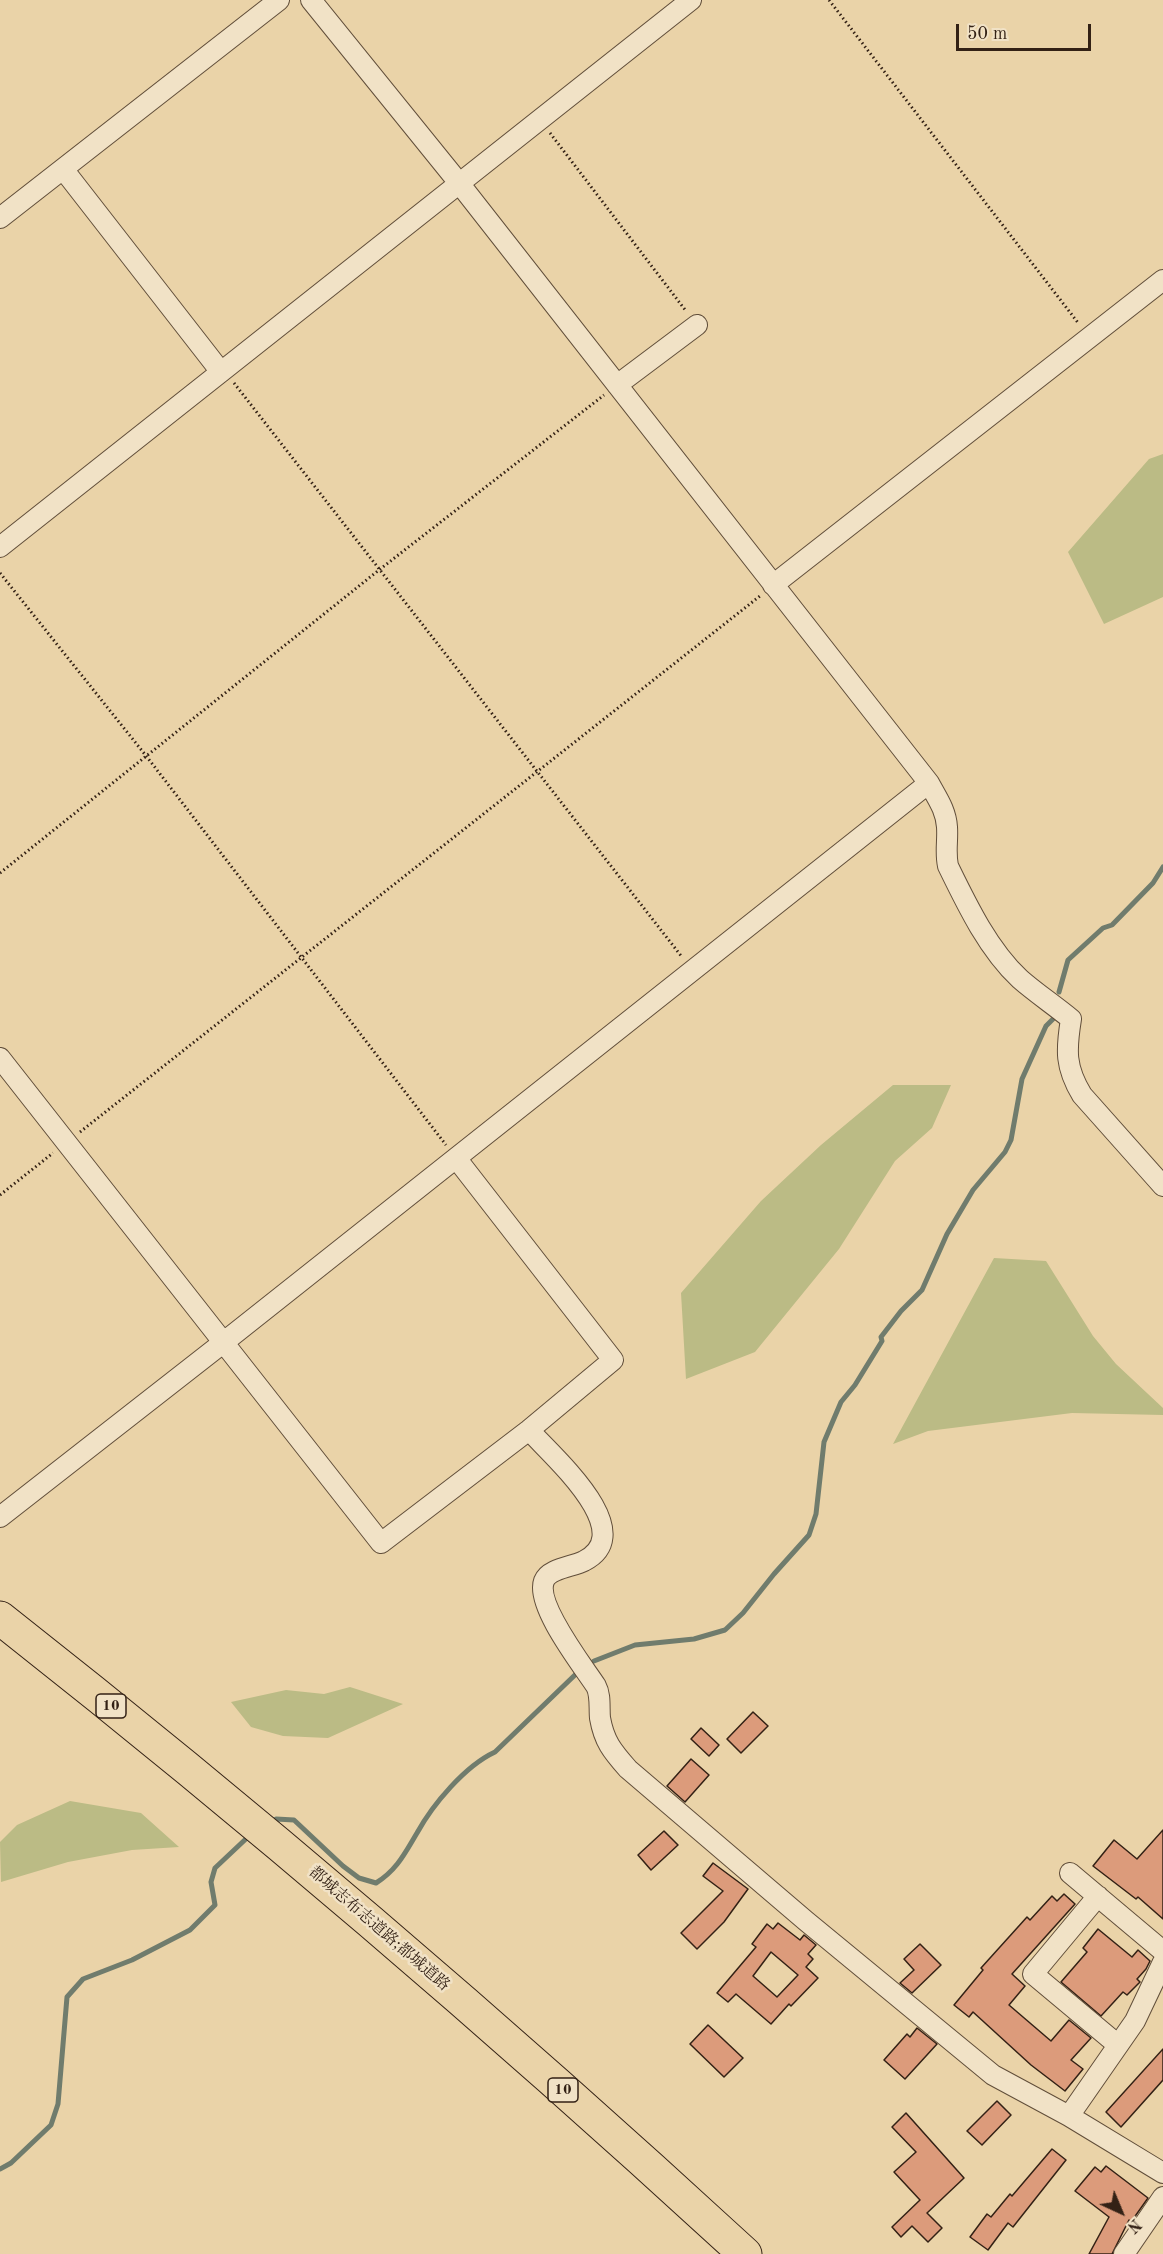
<!DOCTYPE html>
<html>
<head>
<meta charset="utf-8">
<style>
  body { margin:0 }
  #map { position:relative; width:1163px; height:2254px; overflow:hidden; background:#ead3a8; font-family:"Old Standard TT",serif }
  canvas { display:block }
  .north { position:absolute; left:1091px; top:2182px; width:60px; height:60px; -webkit-text-stroke:4px #f1e2c6; paint-order:stroke; rotate:136deg; font-size:16px; font-weight:700; line-height:24px; text-align:center; color:#332115 }
  .north::after { content:''; display:block; margin:auto; width:21px; height:27px; background:#332115; clip-path:polygon(50% 0,100% 100%,50% 72%,0 100%) }
  .scale { position:absolute; left:956px; top:24px; width:135px; height:27px; box-sizing:border-box; border:3px solid #332115; border-top:0; padding-left:8px; font-size:18px; line-height:21px; white-space:nowrap; color:#332115; -webkit-text-stroke:4px #f1e2c6; paint-order:stroke }
</style>
</head>
<body>
<div id="map">
<canvas width="1163" height="2254"></canvas>
<div class="north">N</div>
<div class="scale">50 m</div>
</div>
<script>
const g = document.querySelector('canvas').getContext('2d');
g.lineJoin = 'round';
function fillPath(path, color) { g.fillStyle = color; g.fill(path, 'evenodd'); }
function strokePath(path, color, width, dash) { g.strokeStyle = color; g.lineWidth = width; g.lineCap = dash ? 'butt' : 'round'; g.setLineDash(dash || []); g.stroke(path); }
function write(font, color, halo, rows, align = 'center') {
  g.font = font + ' "Old Standard TT","Noto Serif JP",serif'; g.lineWidth = 5; g.setLineDash([]); g.textBaseline = 'middle'; g.strokeStyle = halo; g.fillStyle = color; for (const [text, x, y, turn = 0] of rows) {
    g.save(); g.translate(x, y); g.rotate((+turn || 0) * Math.PI / 180); g.textAlign = isNaN(turn) ? turn : align; if (halo) g.strokeText(text, 0, 0); g.fillText(text, 0, 0); g.restore();
  }
}
fillPath(new Path2D(`
  M1163,454v143l-59,27 -36,-72 81,-93z
  M893,1085h58l-19,43 -37,33 -56,88 -84,103 -69,27 -5,-86 80,-92 60,-56z
  M994,1258l52,3 47,75 23,28 47,44v7l-91,-2 -144,18 -35,13z
  M350,1687l53,17 -75,34 -45,-2 -32,-9 -20,-25 55,-12 38,4z
  M70,1801l71,12 38,34 -47,3 -64,12 -67,20 -1,-40 17,-17z`), '#bbbb85');
strokePath(new Path2D(`
  M1059,992l9,-32 35,-32 9,-3 41,-42 10,-16
  M594,1661l41,-16 59,-6 31,-9 18,-17 31,-39 35,-39 7,-21 8,-72 17,-40 14,-17 27,-44 -1,-4 20,-26 21,-21 25,-56 26,-44 32,-38 6,-12 11,-61 24,-53 9,-9
  M270,1823l6,-4 18,1 49,46 16,12 17,5c21,-13 29,-30 41,-50 16,-29 48,-67 78,-81l82,-79
  M0,2169l11,-6 40,-38 7,-21 9,-107 16,-18 49,-19 58,-30 25,-25 -4,-23 4,-14 34,-32`), '#707c6d', 5);
const building = new Path2D(`
  M753,1712l15,14 -27,27 -14,-14z
  M701,1728l18,17 -10,11 -18,-17z
  M691,1759l18,16 -24,27 -18,-16z
  M1163,1830v89l-25,-22 -2,2 -43,-33 21,-26 23,19z
  M664,1831l14,14 -27,25 -13,-15z
  M713,1863l35,26 -24,33 -27,27 -16,-16 42,-42 -20,-15z
  M1064,1894l11,10 -63,70 13,12 -16,19 42,36 18,-21 22,18 -20,22 12,9 -18,22 -34,-26 -58,-53 -4,5 -15,-12 29,-35 -2,-2 46,-51 3,3 22,-24 5,5z
  M778,1923l22,17 4,-5 12,10 -8,9 5,5 -7,8 12,11 -27,28 -2,-2 -18,20 -35,-30 -8,8 -11,-9 39,-46 -4,-3 15,-20 6,5zM771,1952l27,23 -21,22 -24,-21z
  M1098,1929l34,28 6,-7 12,11 -4,8 -9,10 3,3 -13,13 -4,-3 -22,24 -40,-34 26,-30 -4,-4z
  M920,1944l21,21 -29,28 -12,-10 14,-13 -10,-11z
  M708,2025l35,33 -19,19 -34,-33z
  M917,2028l20,16 -32,35 -21,-19 23,-26 3,3z
  M1163,2049v31l-42,47 -15,-15z
  M997,2101l14,14 -29,30 -15,-14z
  M906,2113l58,65 -37,35 15,15 -14,14 -16,-16 -11,11 -9,-10 28,-27 -26,-28 22,-20 -24,-25z
  M1052,2149l14,11 -53,67 -5,-4 -20,27 -18,-13 17,-23 4,3 19,-23 2,2z
  M1106,2166l42,32 -17,24 -2,-2 -17,34h-23l20,-37 -34,-26 20,-24 6,5z`);
fillPath(building, '#dc9b7b');
strokePath(building, '#332115', 1.5);
const street = new Path2D(`
  M311,0l148,183 470,600c8,15 17,27 18,44 1,14 -2,25 1,39 19,39 40,83 72,113 16,14 34,26 51,40 -5,31 -6,48 11,76l81,91
  M63,169l158,203
  M0,218l279,-218
  M617,385l80,-60
  M0,547l691,-547
  M773,585l390,-305
  M0,1058l381,485 148,-113 84,-70 -157,-202
  M529,1430c22,25 112,102 55,131 -11,6 -35,7 -40,20 -9,24 39,85 52,105 5,9 3,22 4,32 4,23 12,33 28,51l178,152 187,154 76,41 94,57
  M0,1517l224,-175 705,-559
  M1070,1873l93,78
  M1098,1896l-65,78 85,71
  M1069,2116l66,-95 28,-59
  M1124,2254l39,-57`);
const highway = new Path2D(`
  M0,1618c257,202 505,415 745,636`);
strokePath(street, '#614e3a', 22);
strokePath(highway, '#332115', 35);
strokePath(new Path2D(`
  M829,0l250,324
  M550,133l136,178
  M234,383l448,574
  M0,573l147,184 299,388
  M0,873l379,-303 225,-175
  M80,1132l680,-536
  M0,1195l53,-42`), '#332115', 3, [1.5, 3]);
strokePath(street, '#f1e2c6', 20);
strokePath(highway, '#ead3a8', 33);
for (const [x, y, w] of [
  [111,1706,30],
  [563,2090,30]
]) { const box = new Path2D(); box.roundRect(x - w / 2, y - 12, w, 24, 4.5); g.fillStyle = '#f1e2c6'; g.fill(box); strokePath(box, '#332115', 1.5); }
write('bold 15px', '#332115', null, [
  ["10",111,1706],
  ["10",563,2090]
]);
write('16px', '#332115', '#f1e2c6', [
  ["都城志布志道路;都城道路",379,1929,41]
]);
</script>
</body>
</html>
